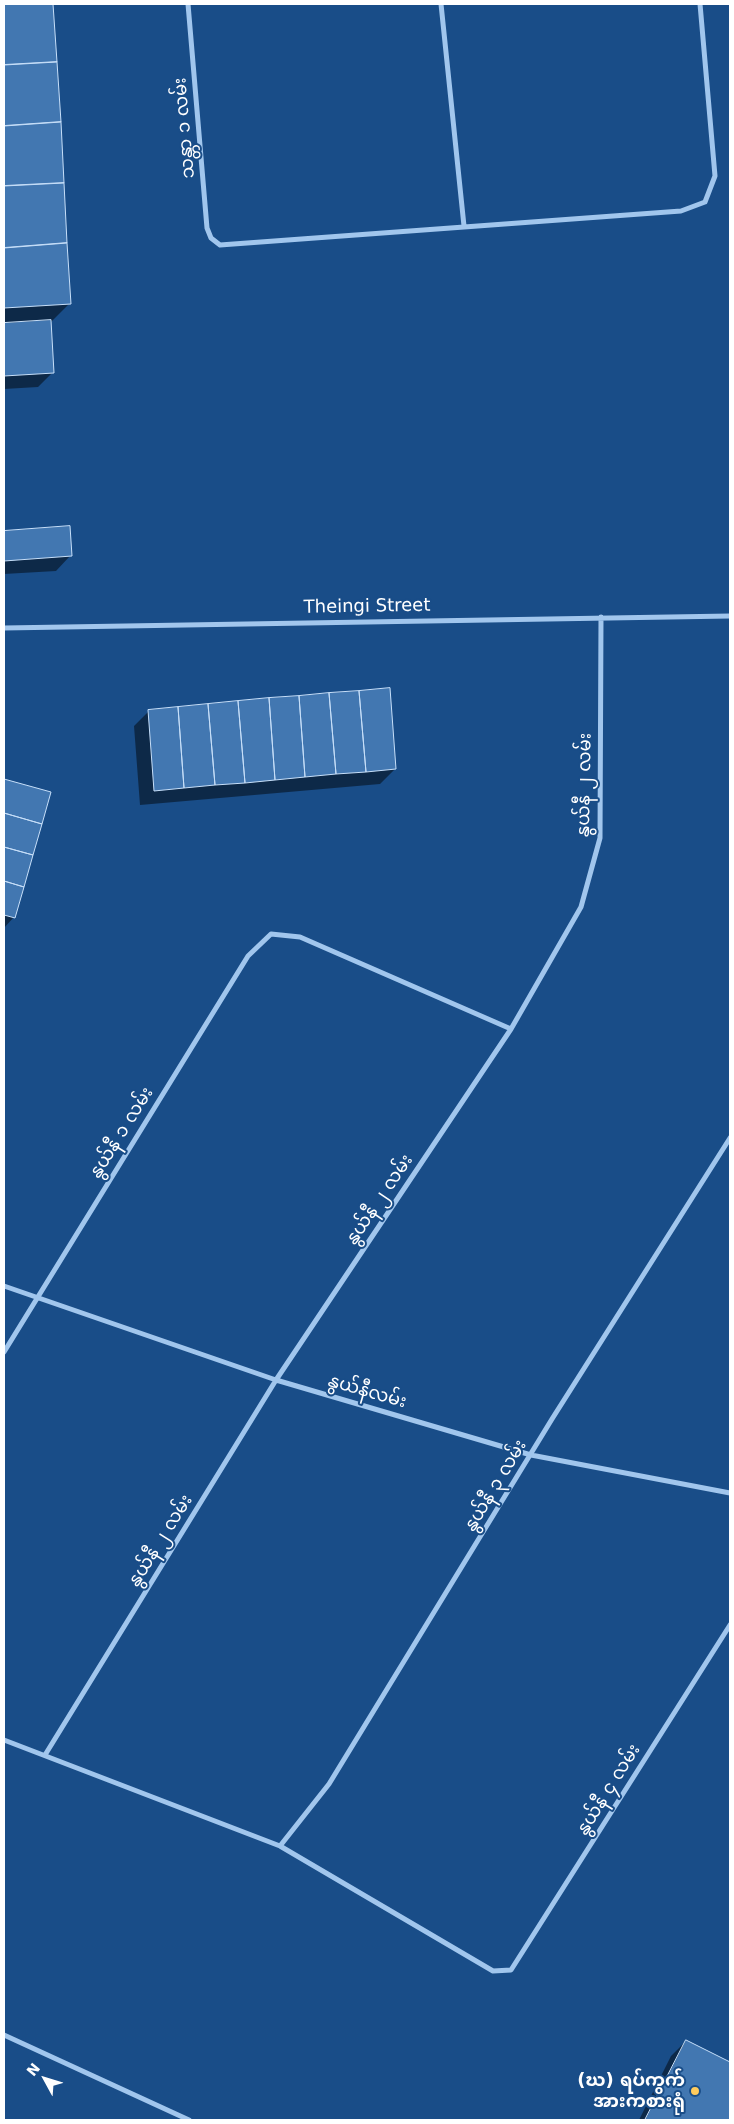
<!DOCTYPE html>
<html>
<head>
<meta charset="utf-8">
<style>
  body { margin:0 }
  #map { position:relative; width:734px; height:2124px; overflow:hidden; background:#194d88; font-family:"DejaVu Sans",sans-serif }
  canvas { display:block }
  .frame { position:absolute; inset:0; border:5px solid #fff; pointer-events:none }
  .north { position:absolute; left:20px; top:2054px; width:50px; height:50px; -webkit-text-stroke:4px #194d88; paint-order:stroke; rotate:309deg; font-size:14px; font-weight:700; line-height:20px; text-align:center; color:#fff }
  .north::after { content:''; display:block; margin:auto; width:18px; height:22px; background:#fff; clip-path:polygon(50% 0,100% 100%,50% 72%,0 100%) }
</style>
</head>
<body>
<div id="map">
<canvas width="734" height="2124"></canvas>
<div class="frame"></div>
<div class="north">N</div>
</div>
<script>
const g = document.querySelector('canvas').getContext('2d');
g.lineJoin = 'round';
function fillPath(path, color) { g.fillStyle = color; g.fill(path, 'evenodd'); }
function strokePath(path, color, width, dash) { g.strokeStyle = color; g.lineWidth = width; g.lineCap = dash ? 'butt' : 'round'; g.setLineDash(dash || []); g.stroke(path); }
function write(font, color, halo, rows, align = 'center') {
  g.font = font + ' "DejaVu Sans","Noto Sans Myanmar",sans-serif'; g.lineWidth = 4; g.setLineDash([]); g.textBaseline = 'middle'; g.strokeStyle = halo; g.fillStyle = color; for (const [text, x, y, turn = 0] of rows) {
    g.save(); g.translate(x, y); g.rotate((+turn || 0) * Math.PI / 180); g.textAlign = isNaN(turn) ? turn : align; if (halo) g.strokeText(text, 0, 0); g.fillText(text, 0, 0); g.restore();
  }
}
fillPath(new Path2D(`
  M4,4h48l18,299 -20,20 3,49 -15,15 -34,2z
  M69,528l1,28 -14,15 -52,3v-42z
  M149,711l246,58 -15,15 -240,21 -6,-79z
  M4,780l45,13 -35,124 -10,11z
  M686,2041l44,22v57h-91l32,-64z`), '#0007');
const building = new Path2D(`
  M4,4h49l4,58 -53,3z
  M57,62l4,60 -57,4v-61z
  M61,122l3,61 -60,3v-60z
  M64,183l3,60 -63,5v-62z
  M67,243l4,61 -67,4v-60z
  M51,320l3,53 -50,3v-53z
  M70,526l2,30 -68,5v-30z
  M390,688l6,81 -30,3 -7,-81z
  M359,691l7,81 -30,2 -7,-81z
  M329,693l7,81 -31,3 -6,-81z
  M299,696l6,81 -30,3 -6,-82z
  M269,698l6,82 -30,3 -7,-82z
  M238,701l7,82 -30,2 -7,-81z
  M208,704l7,81 -31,3 -6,-81z
  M178,707l6,81 -30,3 -6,-81z
  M4,779l47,13 -9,32 -38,-11z
  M4,813l38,11 -9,31 -29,-8z
  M4,847l29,8 -9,32 -20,-6z
  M4,881l20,6 -9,31 -11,-3z
  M686,2040l44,22v58h-85z`);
fillPath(building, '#4277b1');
strokePath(building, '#c7dff9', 1);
strokePath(new Path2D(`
  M188,4l19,224 4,10 9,7 461,-34 24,-9 10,-26 -15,-172
  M441,4l23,222
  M4,628l726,-12
  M4,1286l272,94 255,75 199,38
  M4,1352l244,-396 23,-22 29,3 211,92
  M4,1740l276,106 213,125 18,-1 219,-345
  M45,1755l231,-375 235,-351 70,-122 19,-69 1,-221
  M280,1846l49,-62 223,-365 178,-281
  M4,2035l185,85`), '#a1c6ed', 5);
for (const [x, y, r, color] of [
  [695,2091,5,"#ffcb5d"]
]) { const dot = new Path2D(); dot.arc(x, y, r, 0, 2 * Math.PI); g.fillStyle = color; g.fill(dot); strokePath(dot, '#194d88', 2); }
write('18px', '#fff', '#194d88', [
  ["သန္တာ ၁ လမ်း",185,128,-95],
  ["Theingi Street",367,607,-1],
  ["နွယ်နီ ၂ လမ်း",585,785,-89],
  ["နွယ်နီ ၁ လမ်း",122,1133,-58],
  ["နွယ်နီ ၂ လမ်း",380,1200,-56],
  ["နွယ်နီလမ်း",367,1392,16],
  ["နွယ်နီ ၃ လမ်း",496,1486,-59],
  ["နွယ်နီ ၂ လမ်း",161,1541,-58],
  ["နွယ်နီ ၄ လမ်း",609,1790,-58]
]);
write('bold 18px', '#fff', '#194d88', [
  ["(ဃ) ရပ်ကွက်",685,2081],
  ["အားကစားရုံ",685,2102]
], 'right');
</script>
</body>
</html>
